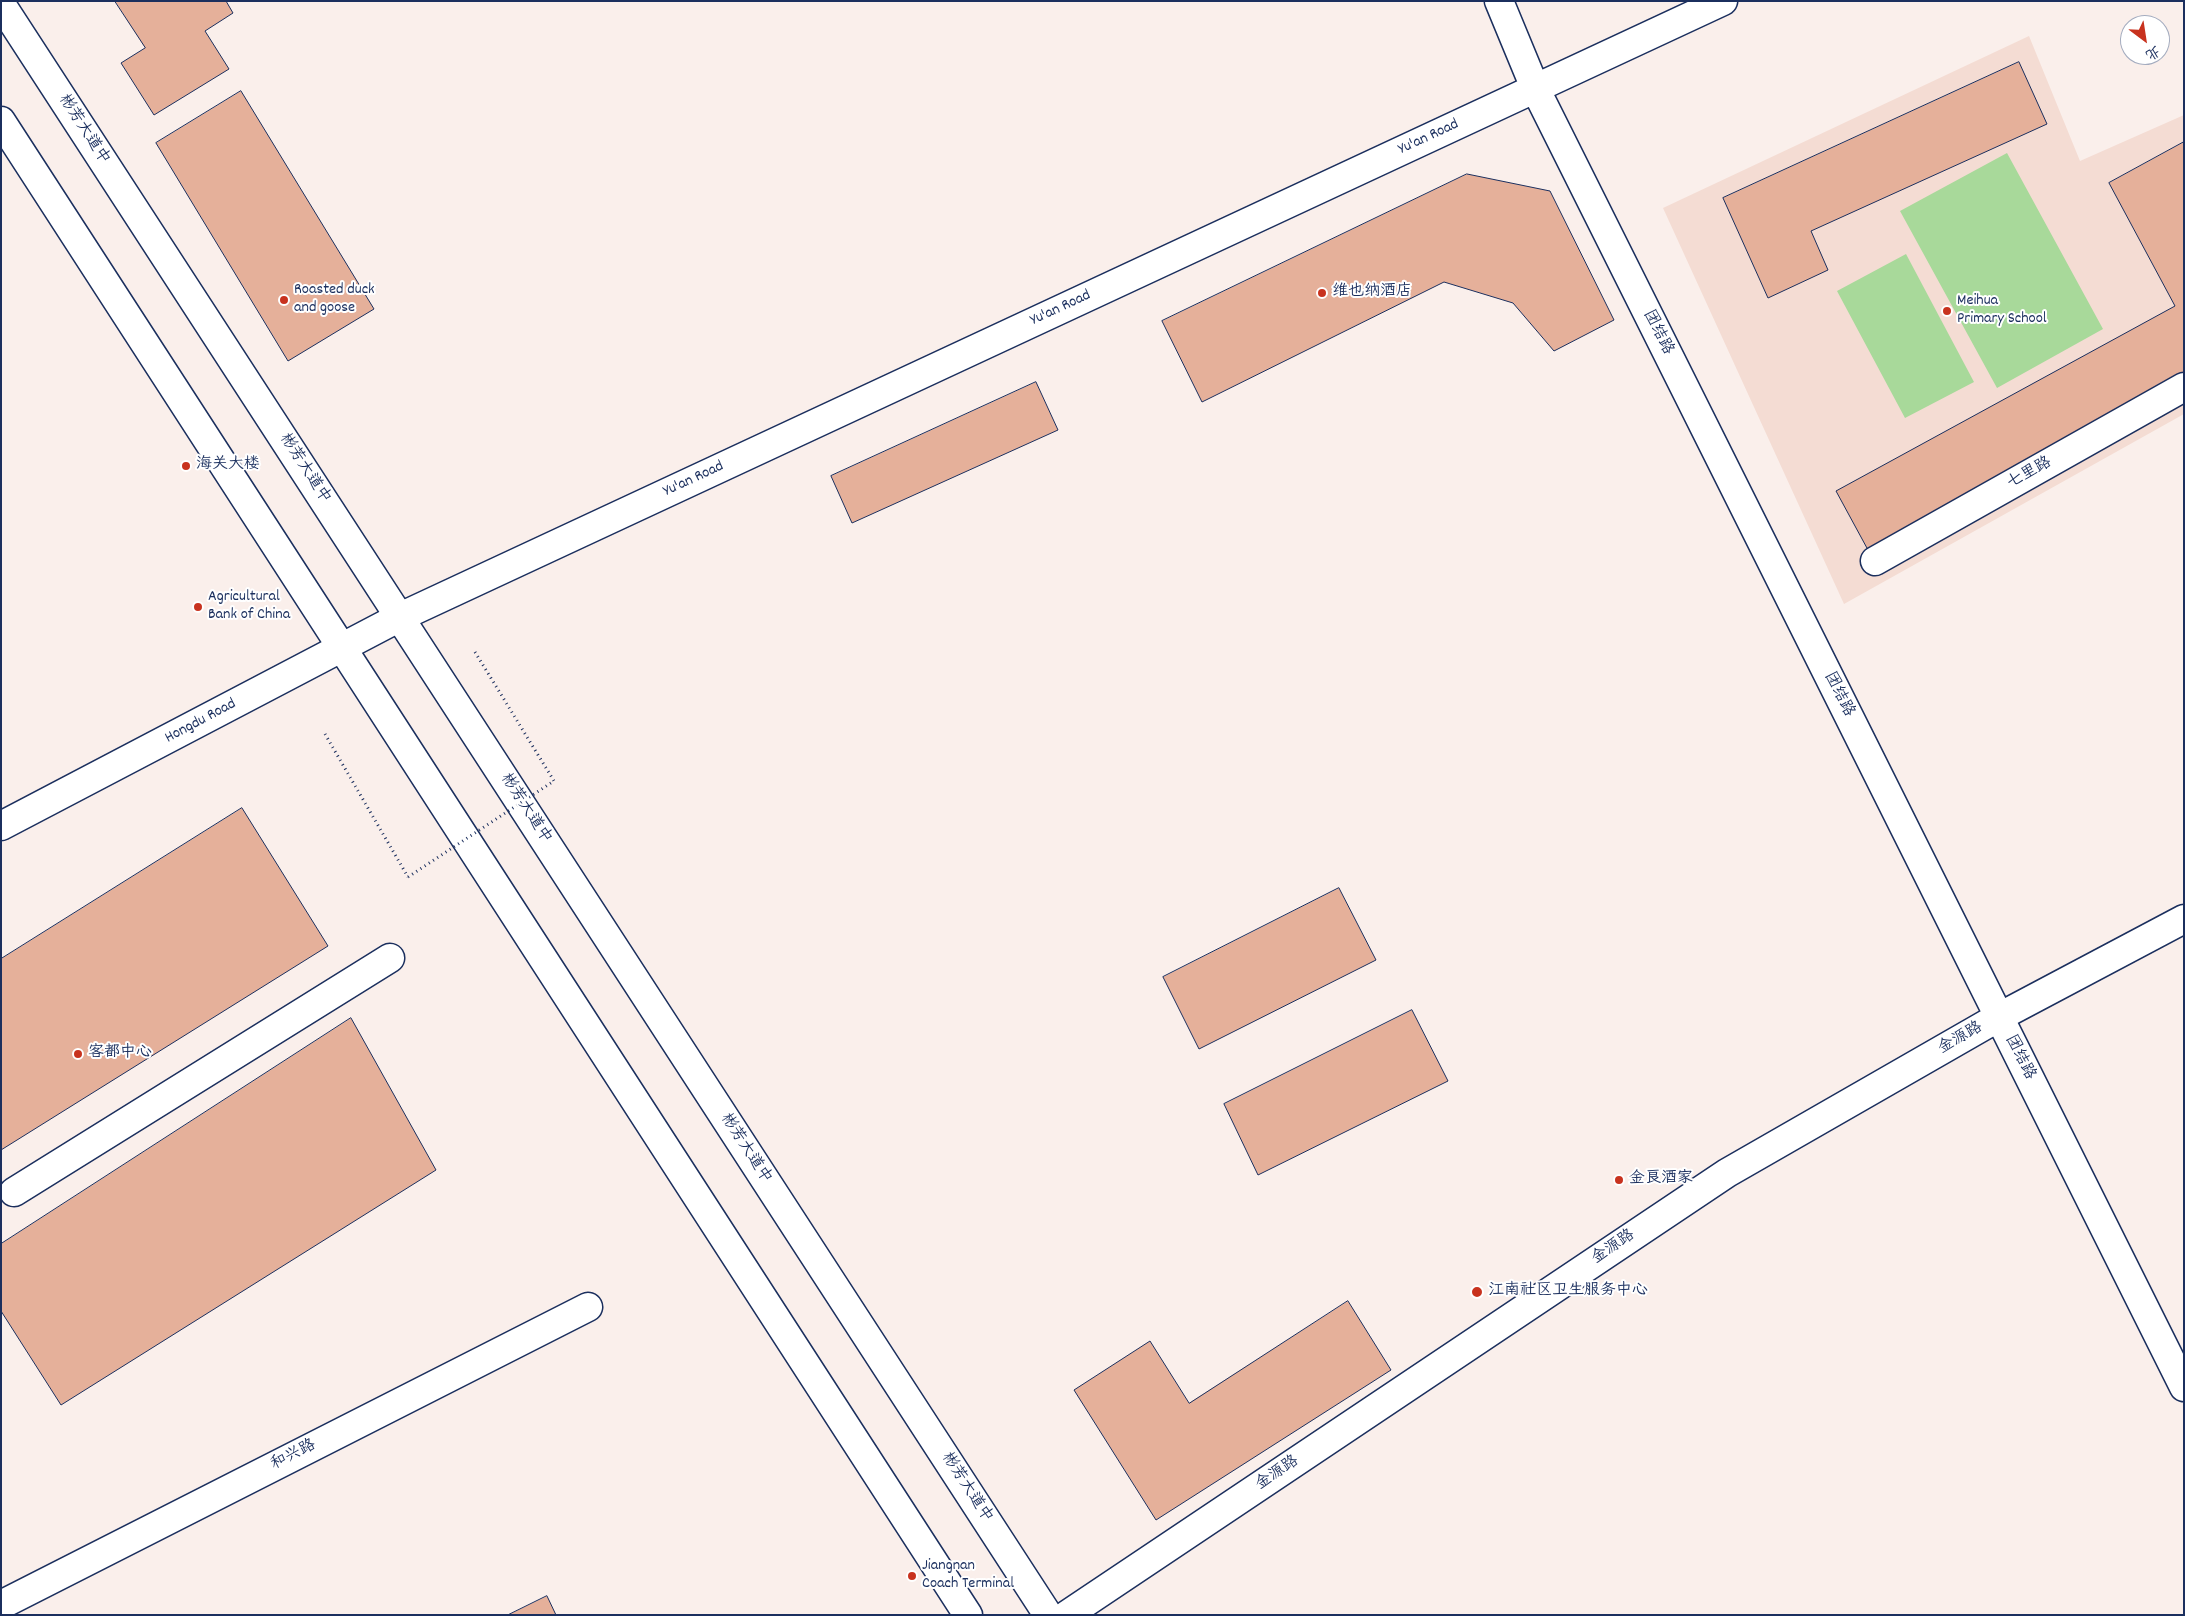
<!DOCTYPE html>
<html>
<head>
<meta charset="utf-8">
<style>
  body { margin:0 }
  #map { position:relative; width:2185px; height:1616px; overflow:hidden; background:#faefeb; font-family:Dekko,"LXGW WenKai TC",sans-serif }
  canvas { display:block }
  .frame { position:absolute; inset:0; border:2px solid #1b2f5e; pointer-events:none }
  .north { position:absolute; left:2120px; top:15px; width:50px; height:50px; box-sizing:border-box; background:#fff; border:1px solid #a4acbf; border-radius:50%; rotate:149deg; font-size:14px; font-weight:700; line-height:20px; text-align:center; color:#1b2f5e }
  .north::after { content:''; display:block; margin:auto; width:18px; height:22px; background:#c8321e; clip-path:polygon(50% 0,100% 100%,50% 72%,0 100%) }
</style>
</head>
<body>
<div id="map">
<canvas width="2185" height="1616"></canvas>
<div class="frame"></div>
<div class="north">北</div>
</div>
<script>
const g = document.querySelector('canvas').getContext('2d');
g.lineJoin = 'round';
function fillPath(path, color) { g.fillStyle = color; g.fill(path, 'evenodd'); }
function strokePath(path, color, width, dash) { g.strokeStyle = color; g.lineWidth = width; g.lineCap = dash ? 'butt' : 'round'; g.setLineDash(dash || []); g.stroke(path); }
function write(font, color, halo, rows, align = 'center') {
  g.font = font + ' Dekko,"LXGW WenKai TC",sans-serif'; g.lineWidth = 4; g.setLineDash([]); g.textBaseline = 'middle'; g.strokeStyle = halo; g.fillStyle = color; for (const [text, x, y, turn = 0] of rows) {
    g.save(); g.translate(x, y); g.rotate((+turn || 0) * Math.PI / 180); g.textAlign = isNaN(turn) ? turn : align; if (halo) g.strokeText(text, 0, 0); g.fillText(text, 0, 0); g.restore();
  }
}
fillPath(new Path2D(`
  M2029,36l51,125 104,-46v299l-340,190 -181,-396z`), '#f4dcd3');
fillPath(new Path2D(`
  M2007,153l96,176 -106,59 -97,-177z
  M1906,254l68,128 -69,36 -68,-127z`), '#a8d99a');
const building = new Path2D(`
  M115,1h111l7,12 -28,18 24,38 -75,46 -33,-52 24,-15z
  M2019,62l28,62 -236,107 17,39 -60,28 -45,-100z
  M241,91l133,218 -86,52 -132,-218z
  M2184,142v250l-310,169 -38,-70 339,-185 -66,-123z
  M1467,174l83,17 64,129 -60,31 -41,-48 -69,-21 -242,120 -40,-81z
  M1036,382l22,48 -206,93 -21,-47z
  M242,808l86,138 -327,204v-191z
  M1339,888l37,72 -177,89 -36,-72z
  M1412,1010l36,71 -190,94 -34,-71z
  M351,1018l85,152 -375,235 -60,-94v-67z
  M1348,1301l43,69 -235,150 -82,-130 76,-49 39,62z
  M547,1596l9,19h-48z`);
fillPath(building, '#e5b09a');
strokePath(building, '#1b2f5e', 1);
const minor = new Path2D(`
  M1875,561l309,-174
  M1,826l399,-209
  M1999,1017l185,-98
  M14,1192l376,-234
  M1,1605l587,-298`);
const tertiary = new Path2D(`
  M1499,1l36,87 649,1299
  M400,617l1323,-616
  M1067,1615l660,-442 272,-156`);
const primary = new Path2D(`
  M1,4l1047,1611
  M1,121l967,1494`);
strokePath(minor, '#1b2f5e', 31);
strokePath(tertiary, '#1b2f5e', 31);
strokePath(primary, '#1b2f5e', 31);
strokePath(new Path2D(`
  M475,652l79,129
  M325,734l83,143`), '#1b2f5e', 3, [1, 4]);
strokePath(minor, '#fff', 28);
strokePath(tertiary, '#fff', 28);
strokePath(primary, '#fff', 28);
strokePath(new Path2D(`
  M408,877l146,-96`), '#1b2f5e', 3, [1, 4]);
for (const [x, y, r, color] of [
  [1322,293,5,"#c8321e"],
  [284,300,5,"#c8321e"],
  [1947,311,5,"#c8321e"],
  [186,466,5,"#c8321e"],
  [198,607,5,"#c8321e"],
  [78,1054,5,"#c8321e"],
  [1619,1180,5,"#c8321e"],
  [1477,1292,6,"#c8321e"],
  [912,1576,5,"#c8321e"]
]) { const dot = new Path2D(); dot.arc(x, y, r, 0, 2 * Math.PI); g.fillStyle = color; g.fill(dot); strokePath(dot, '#fff', 2); }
write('16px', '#1b2f5e', '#fff', [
  ["彬芳大道中",83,130,57],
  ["Yu'an Road",1429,138,-25],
  ["Yu'an Road",1061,309,-25],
  ["团结路",1657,333,63],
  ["彬芳大道中",304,469,57],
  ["七里路",2030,474,-29],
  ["Yu'an Road",694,480,-25],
  ["团结路",1838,695,63],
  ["Hongdu Road",201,722,-28],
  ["彬芳大道中",525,809,57],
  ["金源路",1961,1039,-30],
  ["团结路",2019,1058,63],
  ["彬芳大道中",745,1149,57],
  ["金源路",1614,1248,-34],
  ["和兴路",294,1456,-27],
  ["金源路",1278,1474,-34],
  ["彬芳大道中",966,1488,57]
]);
write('16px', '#1b2f5e', '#fff', [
  ["Roasted duck",294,291],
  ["and goose",294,309],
  ["维也纳酒店",1332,293],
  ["Meihua",1957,302],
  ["Primary School",1957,320],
  ["海关大楼",196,466],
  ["Agricultural",208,598],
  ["Bank of China",208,616],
  ["客都中心",88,1054],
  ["金良酒家",1629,1180],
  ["江南社区卫生服务中心",1488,1292],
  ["Jiangnan",922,1567],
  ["Coach Terminal",922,1585]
], 'left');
</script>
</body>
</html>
